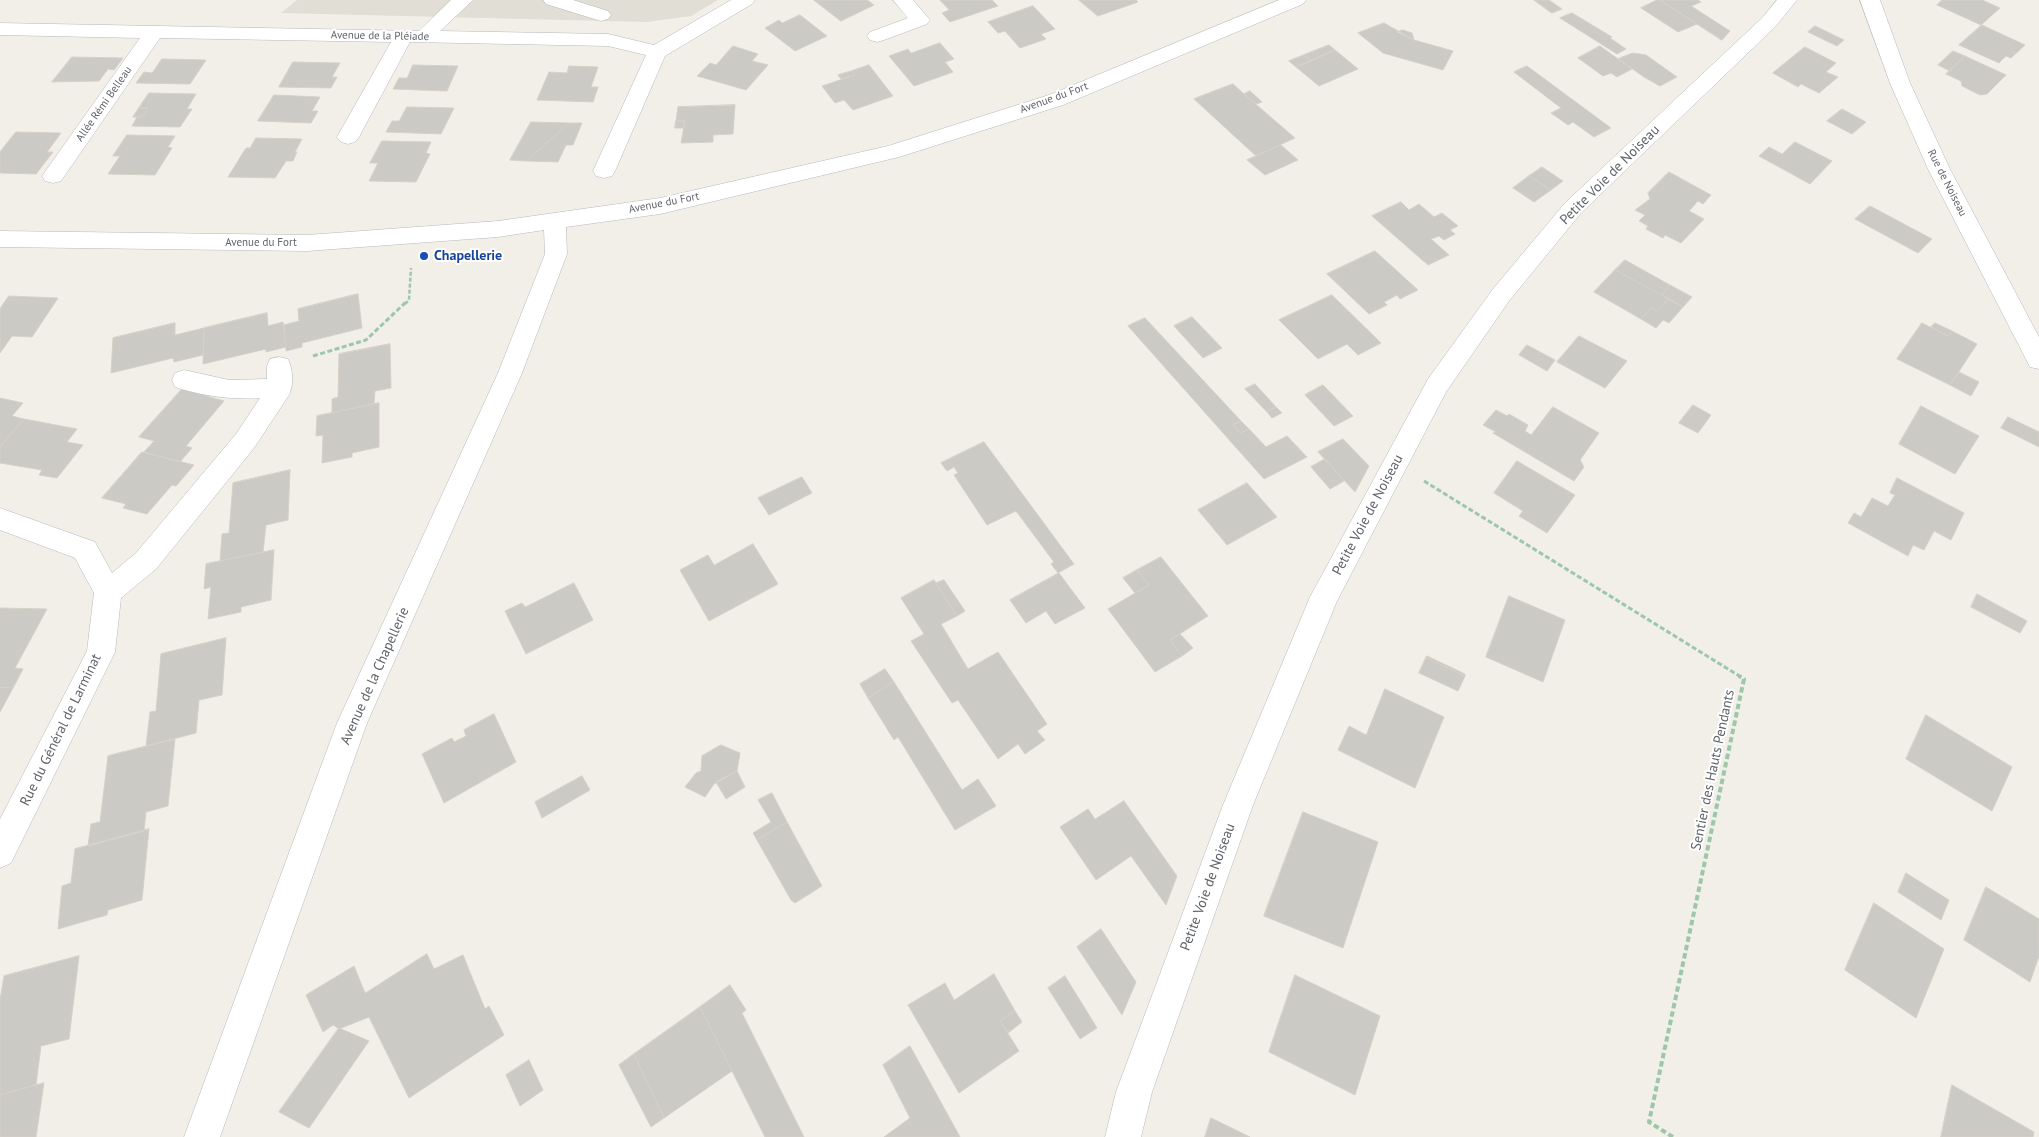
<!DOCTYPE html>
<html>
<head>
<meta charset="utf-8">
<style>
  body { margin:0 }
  canvas { display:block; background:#f1efe8 }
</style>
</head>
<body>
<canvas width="2039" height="1137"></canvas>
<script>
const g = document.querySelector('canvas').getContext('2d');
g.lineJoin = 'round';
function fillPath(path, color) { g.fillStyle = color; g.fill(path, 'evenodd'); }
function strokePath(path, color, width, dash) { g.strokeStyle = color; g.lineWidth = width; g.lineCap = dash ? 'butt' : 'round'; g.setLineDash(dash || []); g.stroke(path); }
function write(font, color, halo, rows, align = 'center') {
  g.font = font + ' "PT Sans",sans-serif'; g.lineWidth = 4; g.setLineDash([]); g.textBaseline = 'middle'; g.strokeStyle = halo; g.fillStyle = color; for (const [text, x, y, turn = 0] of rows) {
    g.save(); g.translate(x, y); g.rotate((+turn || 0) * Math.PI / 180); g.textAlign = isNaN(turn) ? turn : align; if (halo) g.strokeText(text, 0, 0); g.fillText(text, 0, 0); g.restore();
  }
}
fillPath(new Path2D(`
  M297,0h421l-27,16 -44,6 -366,-9z`), '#e1ded6');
const building = new Path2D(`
  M814,0h53l7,5 -33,16z
  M940,0h52l6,6 -48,16 -8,-9 7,-3z
  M1079,0h57l2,2 -40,14z
  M1534,0h15l13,9 -10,4z
  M1657,0h3l37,24 -19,8 -37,-24z
  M1660,0h38l3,2 -10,4 39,25 -8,9z
  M1942,0h40l18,8 -19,17 -44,-20z
  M1033,6l22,23 -14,5 5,5 -26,9 -15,-17 -7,2 -10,-11z
  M1572,13l40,24 -2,1 16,11 -9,5 -57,-36z
  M800,15l27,21 -32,15 -30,-23 14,-8 3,3z
  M1384,23l30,17 39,11 -10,19 -60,-17 -25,-20z
  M1982,25l43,20 -14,13 -5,-2 -7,7 -40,-18z
  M1815,26l29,14 -7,6 -29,-14z
  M1403,30l9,3 2,7 -17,-8z
  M940,43l14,16 -9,3 8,10 -39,14 -25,-30 19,-7 3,4z
  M1329,45l6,5 -24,11 -7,-6z
  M733,46l25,8 -6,7 16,4 -22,25 -49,-14 13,-13 6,2z
  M1600,46l18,13 14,10 -15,8 -6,-4 -8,3 -25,-18z
  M1805,47l31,16 -10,9 12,5 -19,16 -18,-9 -3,3 -25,-14z
  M1335,50l23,19 -39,17 -23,-19z
  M1953,51l12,5 -15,15 -12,-6z
  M1633,53l13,2 31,22 -17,9 -16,-9 -26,-18z
  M1304,55l7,6 -15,6 -7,-6z
  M1965,56l41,19 -19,19 -7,1 -18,-9 -1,-5 -15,-7z
  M72,57l51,1 -9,12 -6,-1 -9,12 -47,1z
  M162,59l44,1 -16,24 -54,-1 8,-11 8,1z
  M293,62l47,1 -8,14h5l-6,11 -52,-1z
  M413,65l45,1 -11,25 -54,-2 6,-11h8z
  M869,65l24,31 -40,14 -9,-10 -9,3 -13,-17 33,-11 -3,-4z
  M569,66l29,1 -7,20h7l-5,15 -56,-2 12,-28 18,1z
  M1527,66l84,62 -17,9 -21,-15 -5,3 -17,-12 10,-5 -47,-36z
  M852,71l3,4 -14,4 -3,-4z
  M1233,84l11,10 51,44 -39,18 -62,-57z
  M1250,91l12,11 -6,2 -12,-10z
  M149,93l47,1 -9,15h5l-12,18 -48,-1 5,-9h5l6,-9h-9z
  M274,95l46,2 -8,14h6l-7,12 -53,-2z
  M735,105l-2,29 -20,1v7l-32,1 4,-22h-9l2,-14z
  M407,107l47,1 -13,26 -55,-2 6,-11h7z
  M139,108h9l-6,9h-9z
  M1842,109l24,13 -14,12 -25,-13z
  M676,121h9l-1,7h-9z
  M531,122l39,1 -44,38 -16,-1z
  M570,123h12l-9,22h-7l-8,17 -32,-1z
  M16,132l45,1 -14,19h6l-17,22 -36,-1v-21z
  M127,135l48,1 -7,11 4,1 -17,27 -47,-1 12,-18h-7z
  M256,138l46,1 -7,13h2l-4,9h-7l-11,17 -47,-1 18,-29h4z
  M382,141l49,1 -5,11 4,1 -14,28 -47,-1 9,-18h-8z
  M1795,142l37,19 -22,23 -51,-28 10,-9 13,7z
  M1281,145l17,15 -33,15 -18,-15z
  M1542,167l21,14 -12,9 -22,-14z
  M1669,172l42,23 -8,9 -5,-3 -9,10 15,8 -23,24 -16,-8 -2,3 -17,-9 2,-3 -9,-5 6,-6 -10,-5 15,-11 -2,-6z
  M1529,176l22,14 -17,12 -21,-14z
  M1401,202l8,8 10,-6 15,13 8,-4 16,13 -8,4 5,4 -11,6 -5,-4 -8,3 18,16 -21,10 -56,-49z
  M1870,206l62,33 -14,14 -63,-34z
  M1375,251l43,39 -18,9 -3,-4 -13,7 3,3 -18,9 -42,-40z
  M1625,260l45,25 -8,10 -47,-25z
  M1615,270l47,25 6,4 -10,12 -7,-3 -10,11 -47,-27z
  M1670,285l22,12 -9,10 -21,-12z
  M358,294l4,34 -60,15v4l-16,4 -2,-26 15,-4 -1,-12z
  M1332,295l49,48 -23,12 -11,-11 -29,15 -39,-39z
  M9,296l49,2 -26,39 -20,-1 -12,17v-44z
  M1668,299l15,8 -14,16 -6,-3 -7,8 -15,-9 10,-11 7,3z
  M267,313l1,13 15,-4 3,25 -20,5v-3l-63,15 1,-36z
  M1192,317l30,31 -19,10 -29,-32z
  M1145,318l96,103 -8,4 7,8 9,-4 17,18 21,-11 20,21 -43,22 -136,-153z
  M175,323v12l29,-7 -1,27 -29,7 -1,-4 -62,15 2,-35z
  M1922,323l26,13 4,-5 25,13 -27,41 -53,-26z
  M1935,323l17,8 -4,5 -17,-9z
  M1579,336l48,25 -22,27 -48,-26z
  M390,344l1,44 -16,3 -1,13 -42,9v-14l6,-2 1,-43z
  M1527,345l28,15 -8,11 -28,-16z
  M1959,372l20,10 -8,14 -21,-11z
  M1255,384l21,23 -9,5 -22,-23z
  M1323,385l30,31 -19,10 -29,-31z
  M182,389l42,12 -38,45 6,2 -12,14 -36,-10 10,-11 -15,-4z
  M0,398l23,5 -11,13 12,3 -24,28z
  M379,403v44l-27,6v4l-30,6 1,-28 -7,1 1,-20z
  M1693,405l18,10 -13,18 -19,-10z
  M1921,406l58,30 -24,38 -56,-30z
  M1276,407l6,6 -10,5 -5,-6z
  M1553,407l46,26 -19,27 4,7 -10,14 -81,-48 3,-1 -13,-7 13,-15 11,6 2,-2 19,11 -3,6 6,4z
  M2008,417l31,15v15l-38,-19z
  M24,419l53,10 -10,13 16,3 -26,33 -18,-3 3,-5 -42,-7v-16z
  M1241,421l8,8 -9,4 -7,-8z
  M1343,439l26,27 -14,26 -37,-40z
  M984,442l90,122 -16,9 -7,-9 3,-2 -38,-51 -29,14 -33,-50 4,-2 -4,-6 -7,4 -6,-8z
  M142,452l52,13 -18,21 -4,-1 -25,29 -24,-6 3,-4 -24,-6z
  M1325,459l19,22 -14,8 -19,-22z
  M1517,461l58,34 -28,38 -28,-17 4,-5 -29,-18z
  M290,470l-2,50 -22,5 -3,27 -43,9 2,-27 7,-1 4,-50z
  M802,477l10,16 -43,22 -11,-17z
  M1897,478l67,35 -13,27 -17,-9 -10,19 -11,-5 -5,11 -60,-33 6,-10 7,4 11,-19 16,8 7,-11 -5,-2z
  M1247,483l30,34 -50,28 -29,-35z
  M753,544l25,40 -69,37 -29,-51 28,-15 6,10z
  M274,550l-3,50 -30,7v5l-33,7 3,-32 -7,2 2,-25z
  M1161,557l47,59 -38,24 12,16 -27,16 -47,-63 41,-24 -12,-15z
  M1137,570l12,15 -14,8 -12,-15z
  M1059,573l26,35 -30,16 -9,-13 -20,12 -16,-23z
  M934,580l23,36 -16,8 27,45 30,-17 49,72 -10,7 8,9 -20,14 -7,-10 -20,15 -40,-59 -6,3 -41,-62 13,-7 -23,-36z
  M944,580l21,31 -8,5 -21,-33z
  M574,583l19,37 -67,34 -21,-43 17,-8 3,4z
  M1977,594l50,27 -7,12 -49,-26z
  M1509,596l56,24 -22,62 -57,-25z
  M0,608l47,1 -32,59 8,1 -10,19 -13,-1z
  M1180,634l13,14 -11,8 -12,-16z
  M226,638l-4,57 -23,5 -3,33 -50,13 4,-34 6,-1 5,-57z
  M1427,656l38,18v2l-39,-18z
  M1426,658l39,18 -7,15 -39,-18z
  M885,669l9,13 -26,16 -8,-14z
  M894,682l68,108 16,-11 18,27 -41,24 -57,-93 -4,3 -26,-42z
  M0,687l13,1 -13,24z
  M1385,689l59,28 -29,71 -77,-38 11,-24 17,9z
  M494,714l22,48 -72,41 -22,-49 30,-16 2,4 12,-6 -2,-6z
  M1926,715l86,52 -20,44 -86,-52z
  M175,739l-7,67 -22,6 -2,19 -56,15 3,-22 9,-2 8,-66z
  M721,745l19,8 -3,18 -23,13 -9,13 -20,-10 11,-14 5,-2 1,-15z
  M737,771l8,16 -19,12 -10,-17z
  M582,776l8,14 -48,28 -7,-16z
  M772,793l15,29 -30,18 -4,-7 18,-11 -13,-22z
  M1124,801l53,75 -11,29 -35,-49 -35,24 -36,-53 28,-18 7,10z
  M1303,812l75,30 -35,106 -79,-32z
  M787,822l35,64 -27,17 -4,-3 -34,-60z
  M149,829l-7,71 -34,10 -1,5 -49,14 4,-43 9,-3 4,-34z
  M1906,873l43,27 -8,20 -43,-28z
  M1986,887l53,32v37l-9,26 -66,-42z
  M1874,903l70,46 -28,69 -71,-48z
  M1101,929l35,53 -14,33 -45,-68z
  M427,954l7,15 29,-14 22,54 4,-3 15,29 -95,63 -40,-81 -30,12 -6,-4 -10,7 -17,-37 48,-29 11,27z
  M79,956l-10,83 -28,7 -5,39 -36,10v-95l4,-24z
  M994,974l21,37 -15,10 19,30 -60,42 -51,-88 37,-22 9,17z
  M1295,975l85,41 -25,79 -86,-43z
  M1065,976l32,52 -17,11 -32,-51z
  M730,985l16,25 -4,3 62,124h-39l-65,-130z
  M700,1007l32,64 -68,47 -30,-64z
  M1015,1011l7,11 -14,11 -8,-12z
  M339,1028l30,13 -60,87 -30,-16z
  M910,1046l50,91h-76l26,-19 -27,-53z
  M634,1054l30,64 -13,9 -32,-62z
  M529,1060l14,30 -23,16 -14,-31z
  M44,1083l-8,54h-36v-42z
  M1952,1085l82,47 -1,5h-92z
  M1211,1118l39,19h-45z`);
fillPath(building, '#cccac5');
strokePath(building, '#d6d1c6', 1);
const minor = new Path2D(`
  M451,0h22l-33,31 168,3 46,11 77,-45h24l-3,4 -87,52 -50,115 -3,5 -8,2 -8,-2 -3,-5 53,-116 -38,-9 -198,-4 -51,95 -4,5 -7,2 -7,-2 -4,-5 54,-95 -231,-4 -99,143 -8,2 -8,-2 -3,-5 98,-138 -140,-3v-12l419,8z
  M543,0h30l35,11 3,4 -3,4 -7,2 -55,-17z
  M893,0h20l17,20 -3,4 -43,16 -7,2 -7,-2 -3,-4 3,-4 38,-14z
  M1279,0h27l-3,4 -240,101 -164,52 -239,57 -94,13 1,27 -45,119 -155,350 -147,414h-36l153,-414 161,-350 47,-119 -1,-24 -46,7 -191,14 -307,-4v-16l307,4 191,-14 162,-23 228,-52 161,-51z
  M1777,0h20l-21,26 -195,187 -72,88 -63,91 -109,209 -84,204 -101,287 -11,45h-36l11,-45 107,-287 87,-208 118,-218 65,-90 72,-86 197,-185z
  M1860,0h20l30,83 40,86 89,168v32l-9,-2 -102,-198 -38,-86z
  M279,357l9,2c5,11 6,25 1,36l-35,53 -98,121 -35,29 -6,54 -104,211 -11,5v-49l87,-168 7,-58 -19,-35 -75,-28v-22l95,34 17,31 24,-20 100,-119 24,-36c-30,2 -56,-2 -85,-11l-3,-7 3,-7 9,-3 45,10 38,-1v-13l3,-7z`);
strokePath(minor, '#b5b8bc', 1);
strokePath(new Path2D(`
  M405,304l4,-4 2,-32`), '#9cc7a9', 2.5, [4, 2]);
strokePath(new Path2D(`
  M313,356l53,-16 40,-38
  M1424,481l317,196`), '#9cc7a9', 3, [5, 2.5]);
strokePath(new Path2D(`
  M1673,1137l-24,-15 95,-443 -5,-3`), '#9cc7a9', 4, [5.5, 3]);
fillPath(minor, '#fff');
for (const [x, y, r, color] of [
  [424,256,5,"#1a4fb4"]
]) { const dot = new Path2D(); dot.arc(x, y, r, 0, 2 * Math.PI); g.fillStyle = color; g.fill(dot); strokePath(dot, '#fff', 2); }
write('11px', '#5f6368', '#fff', [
  ["Avenue de la Pléiade",380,36,1],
  ["Avenue du Fort",1054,98,-20],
  ["Allée Rémi Belleau",104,104,-55],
  ["Rue de Noiseau",1947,183,63],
  ["Avenue du Fort",664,203,-11],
  ["Avenue du Fort",261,243]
]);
write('14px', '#5f6368', '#fff', [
  ["Petite Voie de Noiseau",1610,175,-45],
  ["Petite Voie de Noiseau",1368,515,-62],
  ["Avenue de la Chapellerie",375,676,-66],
  ["Rue du Général de Larminat",61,730,-64],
  ["Sentier des Hauts Pendants",1713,770,-78],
  ["Petite Voie de Noiseau",1208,887,-70]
]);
write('bold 14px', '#164399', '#fff', [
  ["Chapellerie",434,256]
], 'left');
</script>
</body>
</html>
